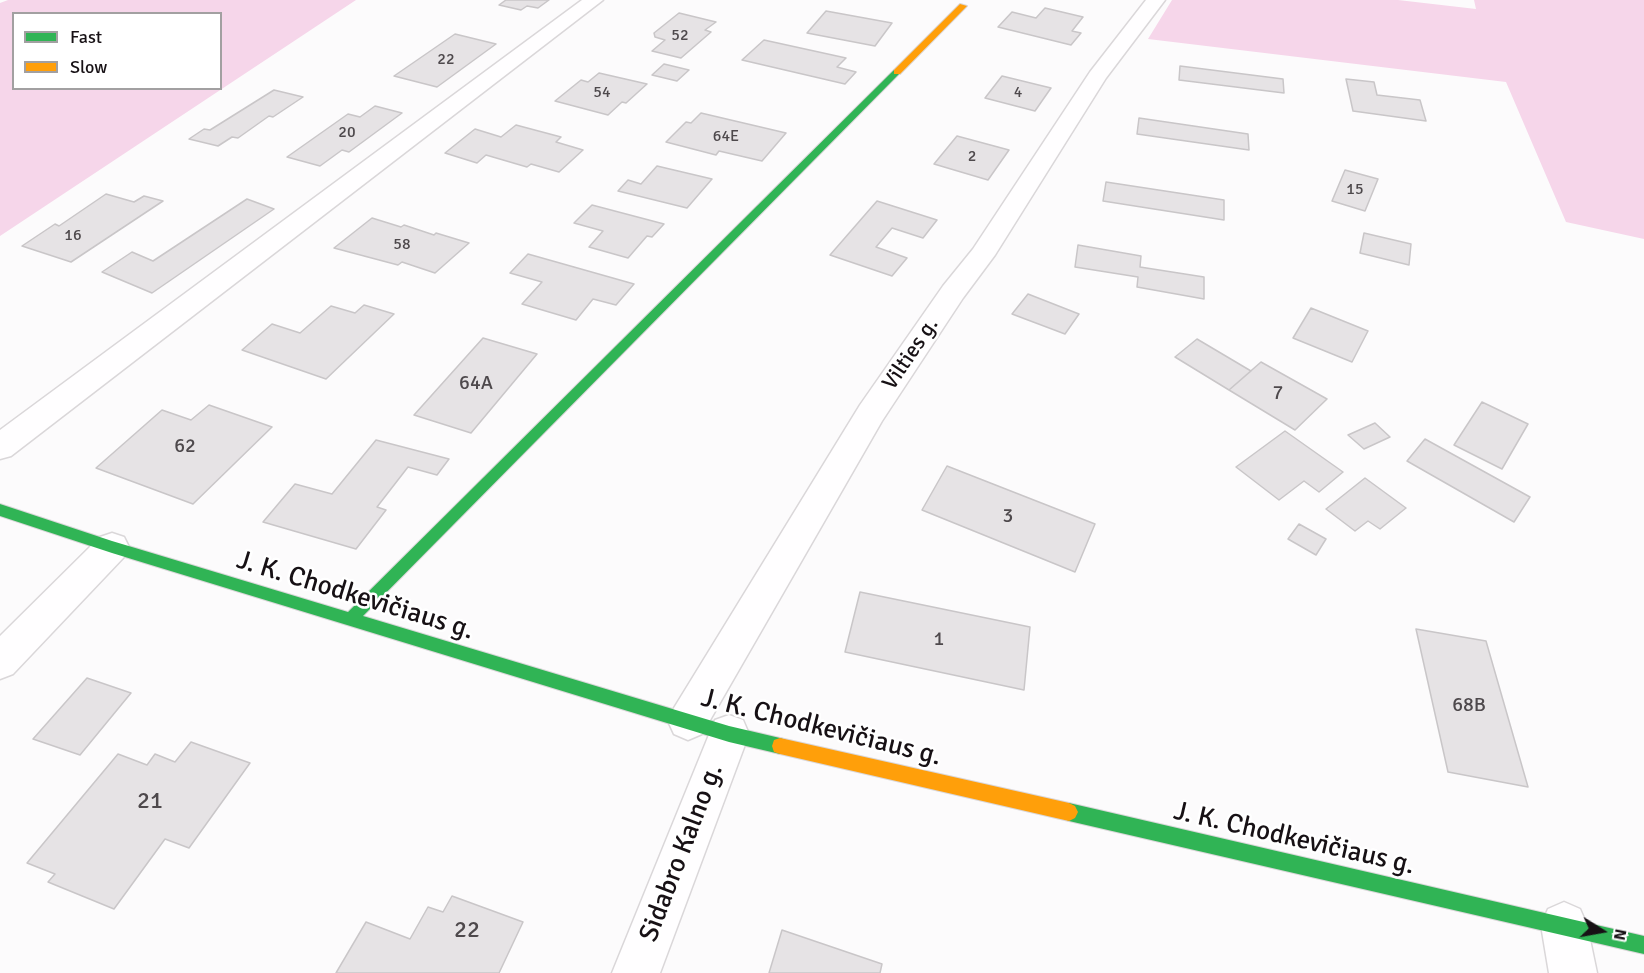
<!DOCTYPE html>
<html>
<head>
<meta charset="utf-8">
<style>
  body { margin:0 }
  #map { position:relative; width:1644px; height:973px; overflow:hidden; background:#fcfbfc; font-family:Signika,sans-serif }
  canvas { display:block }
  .legend { position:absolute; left:12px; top:12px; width:210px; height:78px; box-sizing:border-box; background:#fff; border:2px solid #a2a0a1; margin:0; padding:8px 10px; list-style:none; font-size:18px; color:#171115 }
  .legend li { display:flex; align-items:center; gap:12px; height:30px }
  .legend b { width:30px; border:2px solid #a2a0a1 }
  .north { position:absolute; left:1572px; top:901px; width:60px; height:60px; -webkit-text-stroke:4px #fff; paint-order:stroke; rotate:101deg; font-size:16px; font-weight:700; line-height:24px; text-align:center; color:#171115 }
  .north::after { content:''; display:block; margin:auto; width:21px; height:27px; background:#171115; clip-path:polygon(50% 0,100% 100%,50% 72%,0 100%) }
</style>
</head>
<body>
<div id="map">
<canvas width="1644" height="973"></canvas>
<ul class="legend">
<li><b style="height:8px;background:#30b455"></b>Fast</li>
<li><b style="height:8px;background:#ff9f0a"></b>Slow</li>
</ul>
<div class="north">N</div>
</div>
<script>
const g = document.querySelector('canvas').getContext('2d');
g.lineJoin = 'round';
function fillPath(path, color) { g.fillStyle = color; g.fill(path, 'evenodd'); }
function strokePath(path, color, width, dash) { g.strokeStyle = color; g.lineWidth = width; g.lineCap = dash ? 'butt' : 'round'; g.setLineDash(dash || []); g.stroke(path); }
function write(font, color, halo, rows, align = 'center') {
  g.font = font + ' Signika,sans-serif'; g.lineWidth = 5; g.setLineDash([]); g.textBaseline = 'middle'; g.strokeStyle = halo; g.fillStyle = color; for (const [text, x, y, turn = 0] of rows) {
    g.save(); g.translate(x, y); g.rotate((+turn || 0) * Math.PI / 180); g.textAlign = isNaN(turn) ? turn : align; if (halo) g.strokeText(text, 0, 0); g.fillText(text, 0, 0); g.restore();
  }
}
fillPath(new Path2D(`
  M8,0h348l-356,236v-233zM14,14h206v74h-206z
  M1172,0h226l78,9 -2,-9h170v239l-78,-17 -60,-140 -358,-43z`), '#f6d6ea');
const building = new Path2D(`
  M506,0h43l-11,8 -11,-2 -6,4 -22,-5z
  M1045,8l38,9 -11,14 9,2 -10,12 -73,-18 14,-15 24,6z
  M826,11l66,12 -17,23 -68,-13z
  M679,13l37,9 -11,8 6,2 -30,26 -29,-7 13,-11 -10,-3 -1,-4z
  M455,34l41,10 -59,43 -43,-11z
  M764,40l82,18 -9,9 19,5 -11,12 -103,-24z
  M664,64l25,6 -12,11 -25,-6z
  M1180,66l103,13 1,14 -105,-13z
  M599,73l48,11 -21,19 -4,-1 -14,13 -53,-14 26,-21 7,2z
  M1002,76l49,12 -16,23 -50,-13z
  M1346,79l28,3 3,13 43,5 6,21 -73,-10z
  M274,90l29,7 -30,20 -4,-1 -31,22 -6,-1 -14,9 -29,-7 15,-10 6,1z
  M375,106l27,7 -53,39 -7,-2 -22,16 -33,-9 61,-43 12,3z
  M701,113l85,20 -24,28 -43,-10 -3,4 -50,-13 20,-20 5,1z
  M1139,118l109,16 1,16 -112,-16z
  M516,125l45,12 -5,5 27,8 -24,22 -28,-8 -4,3 -41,-12 -9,8 -32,-10 30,-24 26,8z
  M957,136l52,14 -21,30 -54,-16z
  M657,166l55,13 -25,29 -69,-17 10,-11 13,4z
  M1345,170l33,9 -13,32 -33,-10z
  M1106,182l118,18v20l-121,-19z
  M106,194l28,8 10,-6 19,5 -92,61 -49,-16 33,-22 4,2z
  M247,199l27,10 -122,84 -50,-21 30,-20 21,9z
  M877,201l60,19 -14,18 -31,-10 -16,19 31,11 -15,18 -62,-21z
  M592,205l72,19 -12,13 -5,-1 -19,22 -39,-11 14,-16 -29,-8z
  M372,218l29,9 3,-2 30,10 2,-2 33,10 -34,30 -33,-11 -4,3 -64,-17z
  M1364,233l47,11 -2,21 -49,-12z
  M1078,245l63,11 -1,11 64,10v22l-67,-12 1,-10 -63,-10z
  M528,254l106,30 -18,21 -23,-6 -17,21 -54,-16 20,-22 -32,-9z
  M1028,294l51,20 -14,20 -53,-20z
  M364,305l30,9 -68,65 -84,-29 30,-26 28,9 31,-27 24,7z
  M1311,308l57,23 -16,31 -59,-24z
  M483,338l54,16 -66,79 -57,-18z
  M1197,339l54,32 -22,19 -54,-33z
  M1261,362l66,37 -32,31 -66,-40z
  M1482,402l46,22 -26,45 -48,-24z
  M209,405l63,22 -79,77 -97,-36 66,-58 29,10z
  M1375,423l15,14 -26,12 -16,-14z
  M1285,431l58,41 -24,20 -15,-11 -25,19 -43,-33z
  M1425,439l105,58 -16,25 -107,-61z
  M376,440l73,19 -12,16 -29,-8 -31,40 9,3 -30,39 -93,-27 32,-38 37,10z
  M947,466l148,58 -20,48 -153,-62z
  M1365,478l41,30 -26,21 -12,-8 -13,10 -29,-22z
  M1299,524l27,15 -10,16 -28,-16z
  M860,592l170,35 -6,63 -179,-38z
  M1416,629l70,12 42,146 -80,-15z
  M87,678l44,15 -51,62 -47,-16z
  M191,742l59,21 -61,85 -24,-9 -51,70 -66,-27 7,-8 -28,-11 91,-109 29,11 8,-11 20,8z
  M452,896l71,26 -24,51h-163l30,-51 44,17 18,-32 15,5z
  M782,930l100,34 -2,9h-111z`);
fillPath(building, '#e6e3e5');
strokePath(building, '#c9c6c8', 1.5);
const street = new Path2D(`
  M582,0h21l-592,456 -11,3v-29z
  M1146,0h19l-59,78 -111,177 -32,43 -81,123 -180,313 -14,6 -14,-6 -6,-13 6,-13 186,-303 83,-119 30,-37 117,-177z
  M112,533l12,4 5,10 -5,10 -111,117 -13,5v-43l100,-99z
  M729,715l14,5 6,14 -89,239h-48l103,-253z
  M1564,902l16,7 7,16 10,48h-48l-8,-48 7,-16z`);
const fast = new Path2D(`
  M894,70l7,2 -538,544 366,110 51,12 6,2 2,6 -2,6 -6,2 -51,-12 -617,-189 -112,-37v-12l112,37 236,71z
  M1069,803l575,133v18l-575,-133 -6,-3 -3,-6 3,-6z`);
const slow = new Path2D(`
  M960,4l7,2 -67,68h-6v-4z
  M780,738l289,65 6,3 3,6 -3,6 -6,3 -289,-67 -6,-2 -2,-6 2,-6z`);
strokePath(street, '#dad7d9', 3);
strokePath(fast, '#dad7d9', 2);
strokePath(slow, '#dad7d9', 2);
fillPath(street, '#fffeff');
fillPath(fast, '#30b455');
fillPath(slow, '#ff9f0a');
write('16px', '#4e494c', null, [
  ["52",680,36],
  ["22",446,60],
  ["54",602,93],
  ["4",1018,93],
  ["20",347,133],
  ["64E",726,137],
  ["2",972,157],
  ["15",1355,190],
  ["16",73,236],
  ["58",402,245]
]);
write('20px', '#4e494c', null, [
  ["64A",476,384],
  ["7",1278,394],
  ["62",185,447],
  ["3",1008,517],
  ["1",939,640],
  ["68B",1469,706]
]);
write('22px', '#171115', '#fff', [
  ["Vilties g.",911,354,-56]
]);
write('24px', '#4e494c', null, [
  ["21",150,802],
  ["22",467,931]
]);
write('27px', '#171115', '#fff', [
  ["J. K. Chodkevičiaus g.",355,596,17],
  ["J. K. Chodkevičiaus g.",821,728,14],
  ["J. K. Chodkevičiaus g.",1294,839,13],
  ["Sidabro Kalno g.",682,853,-69]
]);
</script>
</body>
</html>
